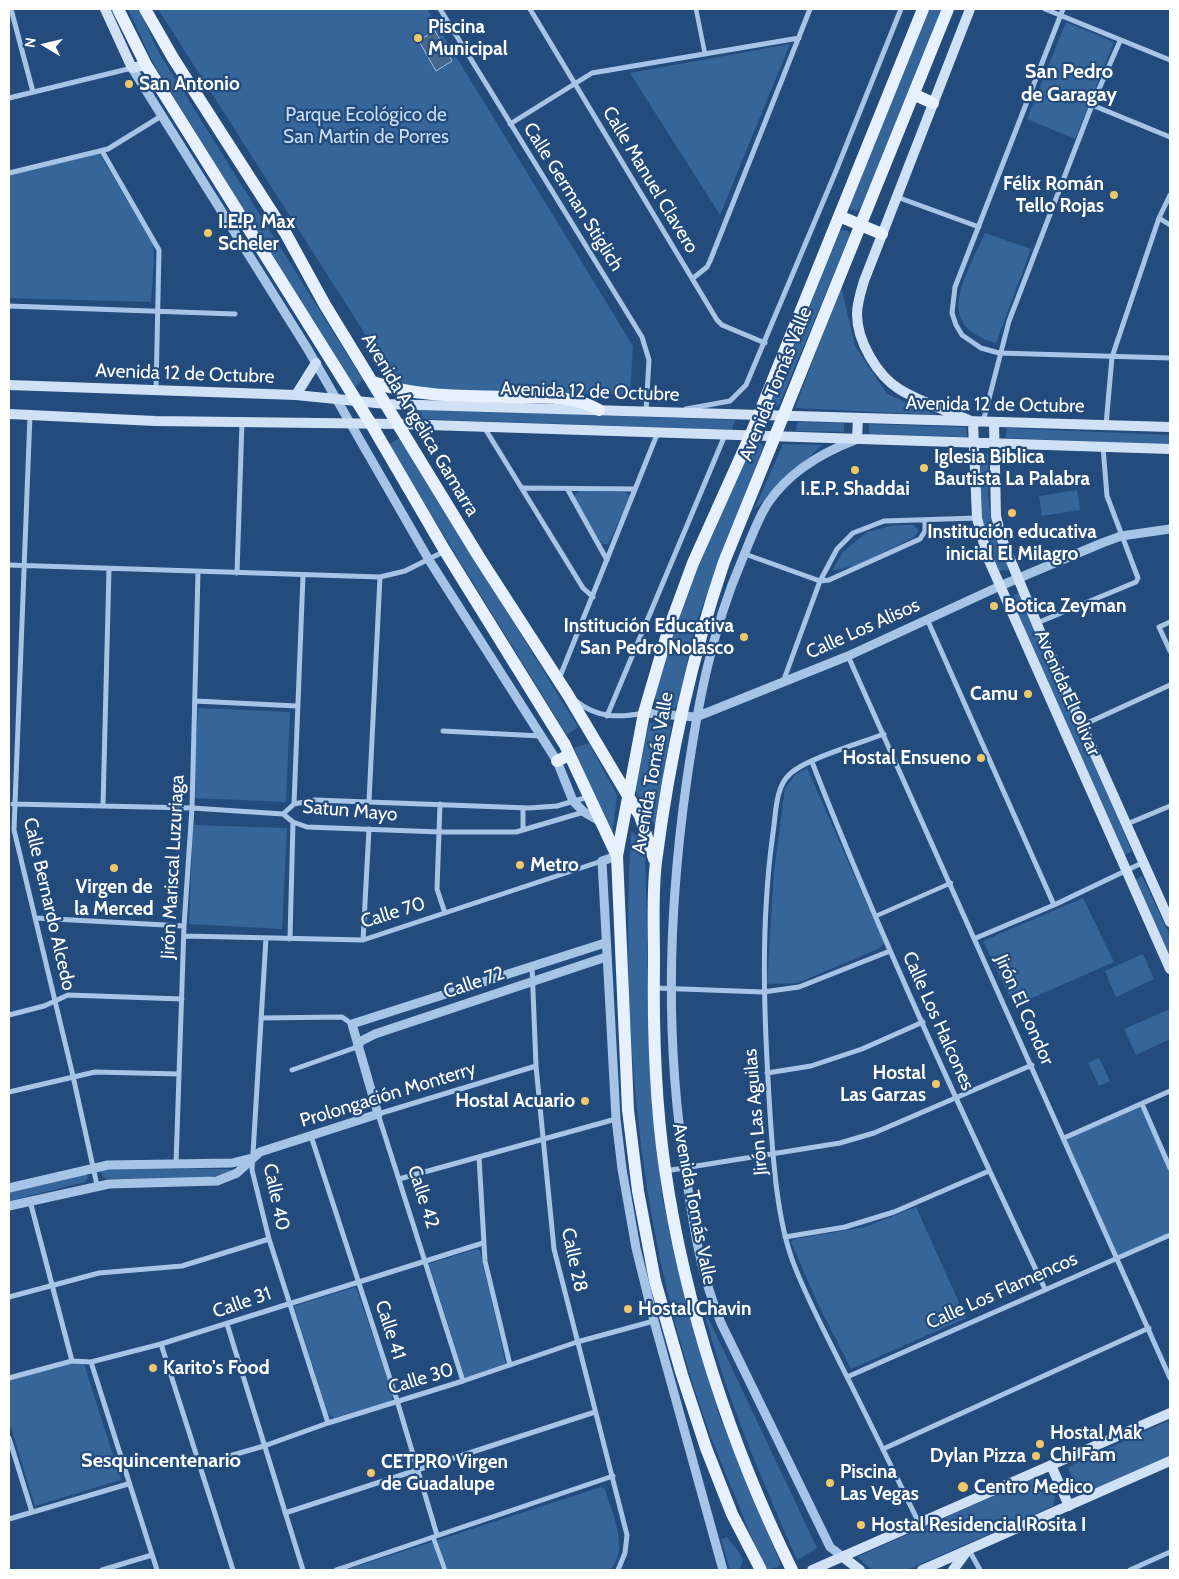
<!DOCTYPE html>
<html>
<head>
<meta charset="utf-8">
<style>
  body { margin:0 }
  #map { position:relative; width:1179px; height:1579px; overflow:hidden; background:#234b7c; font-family:Cabin,sans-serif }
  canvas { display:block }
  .frame { position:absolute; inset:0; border:10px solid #fff; pointer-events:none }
  .north { position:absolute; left:20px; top:20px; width:50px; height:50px; -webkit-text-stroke:4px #234b7c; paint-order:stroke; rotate:279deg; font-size:14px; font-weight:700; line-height:20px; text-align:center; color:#fff }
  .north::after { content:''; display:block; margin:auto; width:18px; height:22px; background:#fff; clip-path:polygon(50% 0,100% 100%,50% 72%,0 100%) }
</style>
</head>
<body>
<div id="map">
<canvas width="1179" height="1579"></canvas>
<div class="frame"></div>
<div class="north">N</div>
</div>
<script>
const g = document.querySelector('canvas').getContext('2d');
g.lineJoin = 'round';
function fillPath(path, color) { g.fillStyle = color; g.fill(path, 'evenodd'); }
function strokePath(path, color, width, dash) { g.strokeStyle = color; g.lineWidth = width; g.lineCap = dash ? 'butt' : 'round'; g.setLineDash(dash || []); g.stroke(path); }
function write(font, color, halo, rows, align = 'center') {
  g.font = font + ' Cabin,sans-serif'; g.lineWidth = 4.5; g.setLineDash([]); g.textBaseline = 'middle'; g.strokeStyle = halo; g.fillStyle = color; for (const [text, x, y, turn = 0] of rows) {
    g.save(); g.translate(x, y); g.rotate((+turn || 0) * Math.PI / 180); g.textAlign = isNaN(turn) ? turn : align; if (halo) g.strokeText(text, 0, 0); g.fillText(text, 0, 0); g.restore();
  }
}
fillPath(new Path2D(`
  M128,9h11l19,42 205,329 -10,9 -201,-328z
  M158,9h269l206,337 -3,49 -230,-6z
  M927,9h17l-83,198 -4,4 -7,-2 -1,-3z
  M1066,22l48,20 -39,97 -48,-20z
  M790,44l-70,171 -90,-142z
  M99,153l54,91 1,16 -3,42 -142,-4v-124z
  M841,230l7,1 2,4 -71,170 -4,2 -7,-1 68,-173z
  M985,233l46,16 -35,94c-65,-18 -29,-68 -11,-110z
  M841,286l14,60 32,48 50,21 -142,-7z
  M417,409l318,11 -3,10 -313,-11z
  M797,422l47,1v9l-48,-1z
  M869,424l97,3 1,10 -98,-3z
  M1007,428l163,7v10l-165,-7z
  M400,438l178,289 -11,8 -179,-290z
  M755,440l8,5 -1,5 -65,170 -20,86 -4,3 -17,-5 -2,-14 35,-104z
  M783,444l39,1 -68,65z
  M988,454v42l4,29 17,45 -13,1 -16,-59 -3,-57z
  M1077,490l3,20 -38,6 -3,-20z
  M580,491l45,1 4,3v5l-21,44h-6l-28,-45 1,-4z
  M895,525h19l5,6 -6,7 -56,27 -25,6 11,-19 24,-20z
  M1019,593l113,258 -9,5 -113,-259z
  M198,708l92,4 -4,90 -93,-4z
  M649,723l18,1 4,3 -15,100 -21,-37z
  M589,743l28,52 -5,44 -38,-91z
  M807,768l77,175 -4,5 -82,35 -31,1 7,-112 11,-84 11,-14z
  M193,825l94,3 -5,101 -93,-5z
  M631,831l14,12 5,235 12,117 24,110 33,110 62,150 -12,5c-10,-10 -29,-62 -36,-79 -89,-206 -114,-438 -102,-660z
  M1142,876l28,60v26l-36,-82z
  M1083,898l31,64 -100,44 -31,-65z
  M1143,954l11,25 -38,18 -11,-26z
  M1170,1009v30l-34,16 -12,-26z
  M1099,1058l11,23 -11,5 -11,-23z
  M1142,1104l28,64v67l-53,22 -53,-119z
  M108,1168l121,1 3,2c-39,14 -84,8 -125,8l-4,-2 -2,-6z
  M86,1174l2,4 -3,4 -76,19v-9z
  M916,1207l50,111 -115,51 -32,-63 -28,-64 4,-3 70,-12z
  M476,1249l4,2 26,113 -41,14 -36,-114z
  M356,1287l37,108 -2,7 -58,16 -5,-4 -34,-108z
  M703,1307l114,241 -20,12c-36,-83 -72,-165 -94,-253z
  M83,1361l38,119 -86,26 -26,-85v-41z
  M1170,1420v37l-83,37 -10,-5 -9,-21 6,-4z
  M1032,1479l11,1 12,16 -2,10 -146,64h-35l-15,-13z
  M601,1487l4,2c7,24 25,60 5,81h-264z
  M727,1537l13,17 3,7 -4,9h-9l-9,-31z`), '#36659a');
const water = new Path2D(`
  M435,31l17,30 -16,10 -17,-30z`);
fillPath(water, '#49678a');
strokePath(water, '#9abfe6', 1);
strokePath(new Path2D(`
  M696,9l9,45
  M876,916l75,-33
  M433,1537l12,33`), '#a6c4e5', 4.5);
strokePath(new Path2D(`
  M11,9l22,83
  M440,9l202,328 7,23 -3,51
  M530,9l187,311 5,5 43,18
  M1045,9l125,51
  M1063,9l-108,278 -3,26 4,12 6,10 19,13 18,5 171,5
  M9,98l123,-30
  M1092,105l78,32
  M510,124l82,-51 207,-35
  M102,151l57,99 -3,140
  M9,173l99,-24 55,-34
  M897,197l82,30
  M1159,218l11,7
  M692,279l15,-12 3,-6 100,-252
  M9,306l226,8
  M686,409l44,-8 16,-16 90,-214 65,-162
  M30,415l-16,415 59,246 24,109
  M983,422l26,-101 83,-216 28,-64
  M1106,425l6,-68 47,-139 11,-23
  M484,427l99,161 10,9
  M523,488l112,1
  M568,490l39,70
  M745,554l75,27 9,-1 91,-41 5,-8v-10
  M9,565l371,12 25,-6 40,-20
  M237,573l5,-151
  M927,619l127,286
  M1170,622l-11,5 11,24
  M1037,623l99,-41 2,-4 -31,-82 -4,-49
  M848,656l322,722
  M559,679l99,-247
  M783,682l37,-101 17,-32 16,-16 31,-12 93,-3
  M195,701l102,5
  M576,701c21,17 42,17 68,12
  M607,716l118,-281
  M1083,725l87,-40
  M443,731l98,5
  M884,734c-23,9 -79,25 -94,40 -15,13 -14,40 -17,59 -13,93 -9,186 -3,280 3,46 7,106 23,149 13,35 31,68 47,101 27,53 53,107 79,160
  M812,762c70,179 151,353 233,527
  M369,801l11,-224
  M13,804l179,4 91,6 10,8 14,5 133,5h76l68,-20
  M294,804l9,-228
  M440,804l-3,85 8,24
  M103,806l6,-237
  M283,814l11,-10 21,-4 214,8 28,-2 31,-9
  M1127,824l43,-18
  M523,830v-22
  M35,918l149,8
  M184,936l179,4 239,-79
  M266,938l-14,232 17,69 59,184
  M976,938l78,-33 90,-43
  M290,939l3,-117
  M363,940l6,-111
  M532,966l4,100 18,183 73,286 -2,18 -7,17
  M655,988l108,4 36,-5 91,-36
  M9,1015l35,-9 24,-11 114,4
  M261,1018l81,-1 10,7
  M292,1070l65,-23
  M767,1073l44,-7 51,-17 61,-27
  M9,1092l86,-20 84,2
  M1142,1104l28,64
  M311,1136l85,261 41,138
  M1064,1138l106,-47
  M479,1157l6,104 25,104
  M176,1164l8,-238 8,-118 6,-236
  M665,1171l175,-28 34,-10 158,-68
  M399,1179l217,-60
  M30,1201l42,160
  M785,1237l60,-10 49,-15 95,-41
  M9,1297l90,-24 83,-7 87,-27
  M227,1324l76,246
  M161,1344l72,226
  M91,1362l66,208
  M847,1377l323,-142
  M9,1378l63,-17 19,1 70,-18 322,-101
  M463,1381l-85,-267 158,-48
  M9,1438l23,74
  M883,1449l266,-121
  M198,1465l66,-19 64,-23 135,-42 114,-39 77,-21
  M285,1513l310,-101
  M9,1519l119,-35
  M969,1550l11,20
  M102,1570l50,-15
  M336,1570l277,-94
  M1130,1570l40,-18`), '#a6c4e5', 5);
strokePath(new Path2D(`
  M132,68l175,280 122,212 128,201 16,40 11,11 14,8
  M644,713l52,4 152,-61 152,-70 102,-43 19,-7 49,-7
  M617,856l-15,5 14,258 6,50 14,79 18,73 69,249
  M357,1047l4,-6 14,-7 231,-77
  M9,1188l99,-23 124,-2 20,-5
  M9,1206l100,-22 108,-3 20,-8 23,-21 118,-38 -26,-90 253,-81
  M843,1557l-13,-10 -109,-224c-21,-51 -27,-94 -35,-148 -21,-131 -18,-258 0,-389 11,-78 25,-154 56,-226 8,-19 15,-40 26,-57 21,-31 53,-50 87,-63`), '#a6c4e5', 9);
strokePath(new Path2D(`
  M105,9l27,59 14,-3
  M970,9l-106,272c-3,10 -7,22 -7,33 0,27 20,61 42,75 23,14 50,22 74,33l4,96 10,38 183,413
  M9,385l287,10 90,9 784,23
  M296,395l20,-32
  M9,414l146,7 243,3 772,25
  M994,422l2,94 5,21 38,92 131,293
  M857,439l1,-21
  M1051,1465l18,41
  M843,1557l17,13
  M812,1570l358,-157
  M922,1570l248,-109
  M953,1570l14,-19`), '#d0e0f5', 10);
strokePath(new Path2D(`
  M118,9l28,56 225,359 74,127 120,194 52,111
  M145,9l28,49 113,176 39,71 154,252 89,138 72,121 14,43
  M915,95l18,8
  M839,216l43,18
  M373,382c46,16 96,14 144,15 30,1 56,-2 82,13
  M557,761l12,-6
  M761,1570l-29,-56 -26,-66 -24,-73 -27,-94 -17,-90 -10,-81 -11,-254 27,-143 24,-82 25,-68 58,-129 172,-425
  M792,1570c-61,-124 -107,-263 -127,-401 -10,-68 -12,-139 -11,-208 0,-33 -2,-67 2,-99 13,-102 35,-203 68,-300l224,-553`), '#e7f0fd', 12);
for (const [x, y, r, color] of [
  [418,38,5,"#f1c869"],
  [129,84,5,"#f1c869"],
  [1114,195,5,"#f1c869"],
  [208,233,5,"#f1c869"],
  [924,468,5,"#f1c869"],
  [855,470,5,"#f1c869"],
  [1012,513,5,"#f1c869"],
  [994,606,5,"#f1c869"],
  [744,637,5,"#f1c869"],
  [1028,694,5,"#f1c869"],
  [981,758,5,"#f1c869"],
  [520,865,5,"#f1c869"],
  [114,868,5,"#f1c869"],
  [936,1084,5,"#f1c869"],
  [585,1101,5,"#f1c869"],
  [628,1309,5,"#f1c869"],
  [153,1368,5,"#f1c869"],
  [1040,1444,5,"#f1c869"],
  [1036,1456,5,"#f1c869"],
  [371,1473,5,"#f1c869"],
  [830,1483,5,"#f1c869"],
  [963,1487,6,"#f1c869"],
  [861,1525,5,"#f1c869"]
]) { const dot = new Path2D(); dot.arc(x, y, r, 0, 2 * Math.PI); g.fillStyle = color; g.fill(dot); strokePath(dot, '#234b7c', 2); }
write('bold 19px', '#fff', '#234b7c', [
  ["Piscina",428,27],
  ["Municipal",428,49],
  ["San Antonio",139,84],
  ["Félix Román",1104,184,"right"],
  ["Tello Rojas",1104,206,"right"],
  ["I.E.P. Max",218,222],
  ["Scheler",218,244],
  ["Iglesia Biblica",934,457],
  ["Bautista La Palabra",934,479],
  ["I.E.P. Shaddai",855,489,"center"],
  ["Institución educativa",1012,532,"center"],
  ["inicial El Milagro",1012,554,"center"],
  ["Botica Zeyman",1004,606],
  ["Institución Educativa",734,626,"right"],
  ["San Pedro Nolasco",734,648,"right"],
  ["Camu",1018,694,"right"],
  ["Hostal Ensueno",971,758,"right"],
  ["Metro",530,865],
  ["Virgen de",114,887,"center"],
  ["la Merced",114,909,"center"],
  ["Hostal",926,1073,"right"],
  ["Las Garzas",926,1095,"right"],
  ["Hostal Acuario",575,1101,"right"],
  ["Hostal Chavin",638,1309],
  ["Karito's Food",163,1368],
  ["Hostal Mak",1050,1433],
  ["Chi Fam",1050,1455],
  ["Dylan Pizza",1026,1456,"right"],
  ["CETPRO Virgen",381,1462],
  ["de Guadalupe",381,1484],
  ["Piscina",840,1472],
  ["Las Vegas",840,1494],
  ["Centro Medico",974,1487],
  ["Hostal Residencial Rosita I",871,1525]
], 'left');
write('19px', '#c9def4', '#234b7c', [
  ["Parque Ecológico de",366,115],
  ["San Martin de Porres",366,137]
]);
write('19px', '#fff', '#234b7c', [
  ["Calle Manuel Clavero",650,180,59],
  ["Calle German Stiglich",573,197,58],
  ["Avenida 12 de Octubre",185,374,2],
  ["Avenida Tomás Valle",776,384,-68],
  ["Avenida 12 de Octubre",590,392,2],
  ["Avenida 12 de Octubre",995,405,1],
  ["Avenida Angélica Gamarra",420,425,59],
  ["Calle Los Alisos",863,629,-24],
  ["Avenida El Olivar",1067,693,66],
  ["Avenida Tomás Valle",653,773,-80],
  ["Satun Mayo",350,811,5],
  ["Jirón Mariscal Luzuriaga",173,867,-87],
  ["Calle Bernardo Alcedo",49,904,77],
  ["Calle 70",393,913,-17],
  ["Calle 72",474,983,-19],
  ["Jirón El Condor",1024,1010,66],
  ["Calle Los Halcones",938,1021,66],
  ["Prolongación Monterry",388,1095,-17],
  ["Jirón Las Aguilas",756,1112,-95],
  ["Calle 40",276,1197,78],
  ["Calle 42",423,1197,72],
  ["Avenida Tomás Valle",694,1204,79],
  ["Calle 28",574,1260,78],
  ["Calle Los Flamencos",1002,1291,-24],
  ["Calle 31",242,1303,-19],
  ["Calle 41",390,1330,72],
  ["Calle 30",421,1379,-17]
]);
write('bold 20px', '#fff', '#234b7c', [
  ["San Pedro",1069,72],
  ["de Garagay",1069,95],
  ["Sesquincentenario",161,1461]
]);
</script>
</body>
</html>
